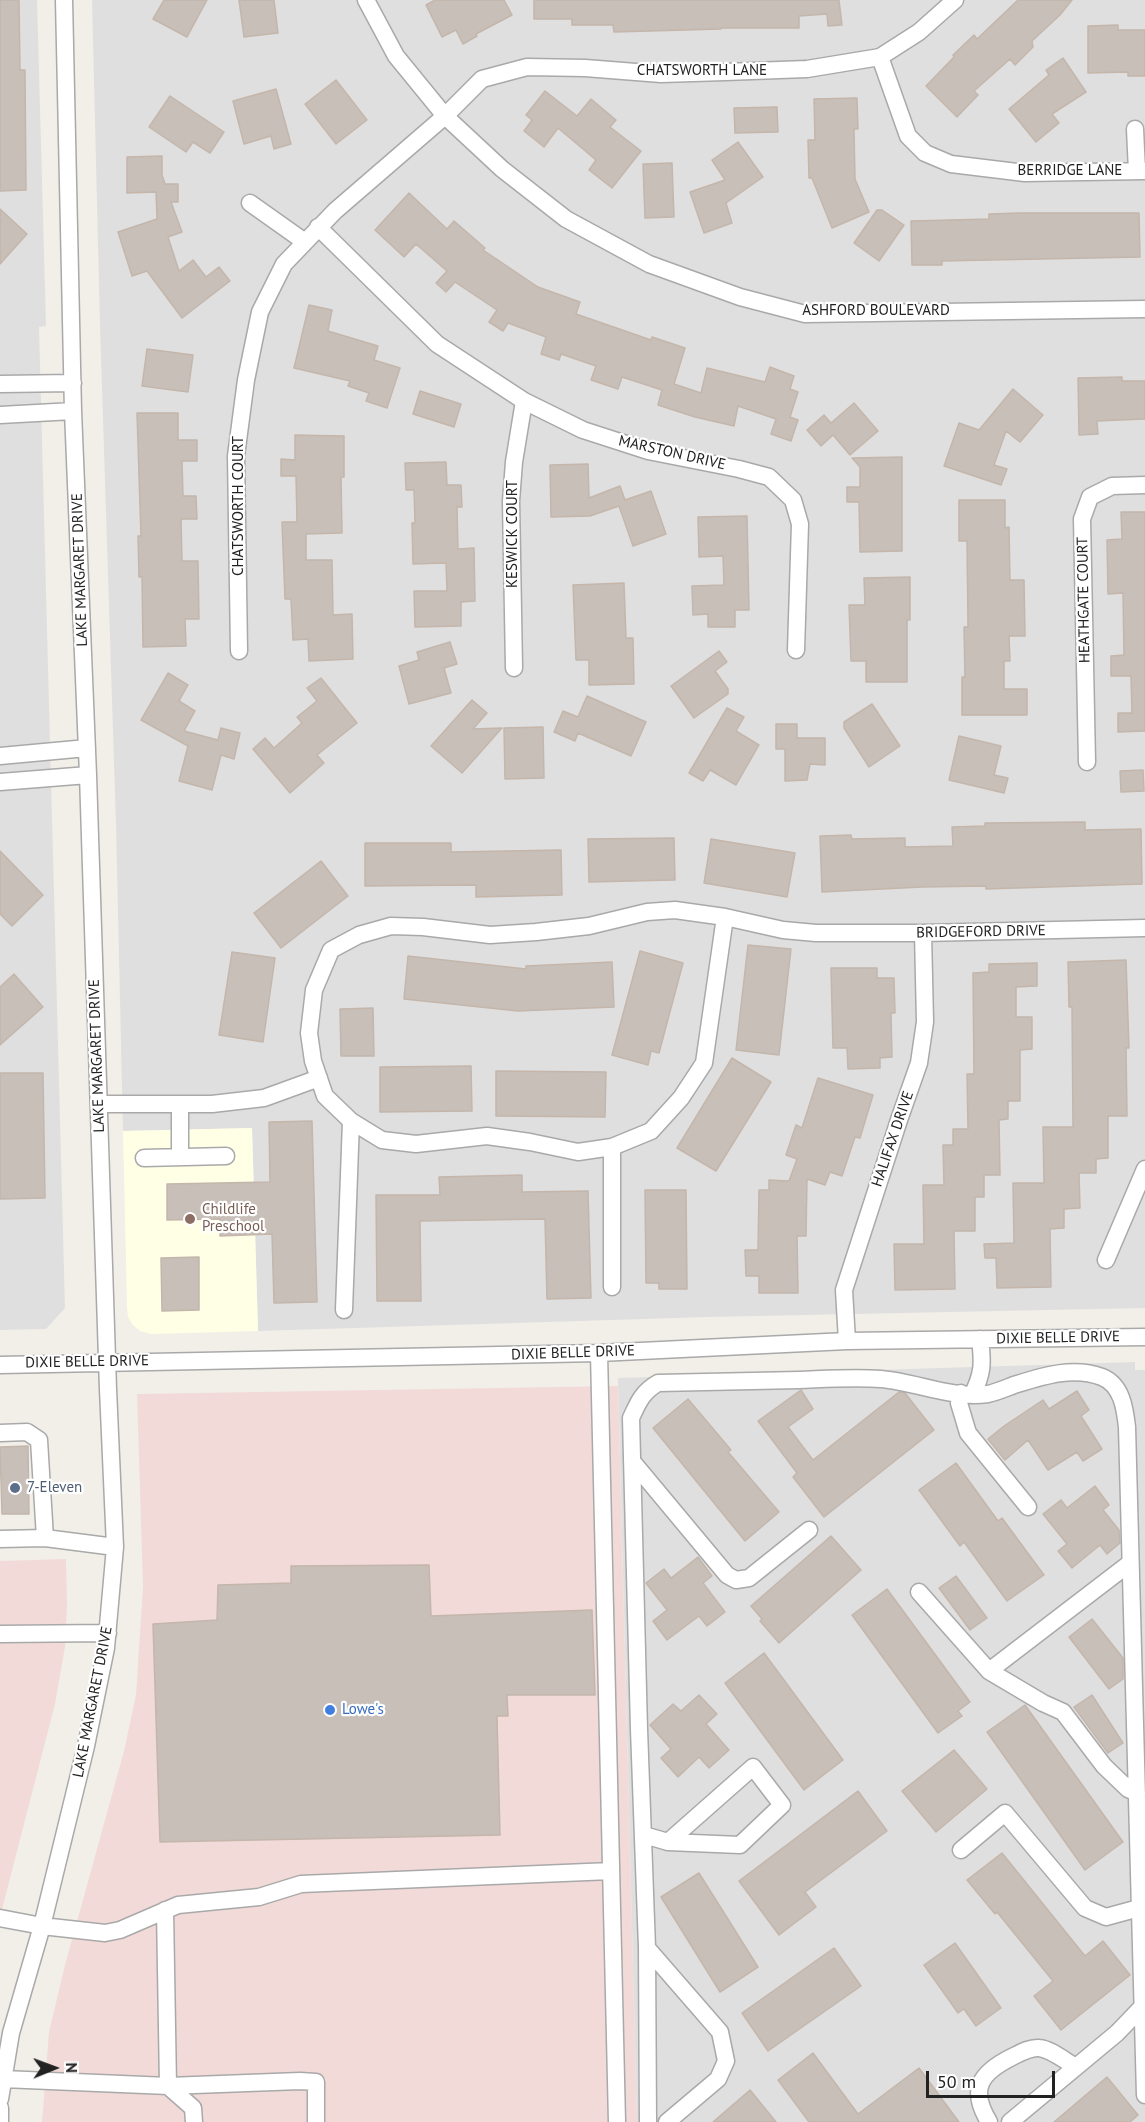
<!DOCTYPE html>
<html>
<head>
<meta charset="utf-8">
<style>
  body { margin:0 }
  #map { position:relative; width:1145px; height:2122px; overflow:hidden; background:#f2efe9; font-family:"PT Sans",sans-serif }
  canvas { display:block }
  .north { position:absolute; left:24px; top:2038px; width:60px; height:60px; -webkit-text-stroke:4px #fff; paint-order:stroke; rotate:89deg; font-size:16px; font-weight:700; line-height:24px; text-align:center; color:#222 }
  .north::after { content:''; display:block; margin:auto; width:21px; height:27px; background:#222; clip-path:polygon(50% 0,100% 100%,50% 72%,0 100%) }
  .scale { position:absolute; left:926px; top:2071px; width:129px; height:27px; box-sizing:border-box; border:3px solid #222; border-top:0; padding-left:8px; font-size:18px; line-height:21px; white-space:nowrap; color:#222; -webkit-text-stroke:4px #fff; paint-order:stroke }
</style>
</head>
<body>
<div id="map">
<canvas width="1145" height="2122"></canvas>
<div class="north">N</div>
<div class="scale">50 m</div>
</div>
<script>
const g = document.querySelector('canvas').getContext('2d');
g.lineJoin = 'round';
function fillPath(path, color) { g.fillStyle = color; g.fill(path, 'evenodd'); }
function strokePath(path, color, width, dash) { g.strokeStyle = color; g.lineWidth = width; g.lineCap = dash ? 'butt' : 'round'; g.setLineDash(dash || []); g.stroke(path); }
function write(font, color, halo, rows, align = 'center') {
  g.font = font + ' "PT Sans",sans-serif'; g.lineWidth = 4.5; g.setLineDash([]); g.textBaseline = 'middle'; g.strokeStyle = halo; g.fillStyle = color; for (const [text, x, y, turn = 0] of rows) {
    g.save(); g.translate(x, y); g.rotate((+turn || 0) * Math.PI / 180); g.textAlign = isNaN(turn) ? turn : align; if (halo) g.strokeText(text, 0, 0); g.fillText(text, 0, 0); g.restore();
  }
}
fillPath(new Path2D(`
  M0,0h37l9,326 -7,1 26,981 -19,21 -46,1z
  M92,0h1053v1308l-438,9 -449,14 -6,-203 -129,3 -7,-306 -16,-500z
  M1135,1362v8h10v752h-508l-19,-744z`), '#e0dfdf');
fillPath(new Path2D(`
  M618,1386l19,736h-595l7,-90 16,-67 59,-214 12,-56 7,-109 -6,-192z
  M66,1559l1,46 -2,42 -10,57 -55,213v-356z`), '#f2dad9');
fillPath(new Path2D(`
  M252,1128l6,203 -107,3 -11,-3 -7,-6 -5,-8 -1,-10 -4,-176z`), '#ffffe5');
const building = new Path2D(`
  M0,0h19l1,70h5l1,120 -26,1z
  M164,0h43l-20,37 -34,-18z
  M239,0h35l4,33 -34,4z
  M435,0h69l8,15 -36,19 1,2 -14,8 -7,-14 -14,7 -16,-32z
  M534,0h305l3,25 -14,1 -1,-12 -28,2v12h-78v1l-107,3 -1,-7h-41v-6h-38z
  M1018,0h54l-12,15 -28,26 1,6 -18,18 -5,-6 -36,32 4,4 -21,22 -31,-31 28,-29 -1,-2 21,-20 3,4z
  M1118,25v5h27v46h-17v-4l-40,1v-47z
  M1063,58l23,34 -34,22 7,9 -23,19 -27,-33 40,-34 -3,-5z
  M336,80l31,40 -31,24 -31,-40z
  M276,89l15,55 -17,5 -3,-13 -27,8 -11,-43z
  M545,91l32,25 14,-17 25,21 -6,7 31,24 -29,37 -23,-18 7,-10 -38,-32 -14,19 -20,-16 8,-11 -6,-5z
  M170,96l54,36 -14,21 -17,-11 -7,10 -37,-25z
  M857,98l1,31h-4l1,50 14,33 -37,16 -20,-50h-3l-1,-38h7l-1,-41z
  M777,107l1,25 -43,1 -1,-25z
  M738,142l25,35 -37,26 6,20 -28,10 -14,-41 35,-12 -13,-20z
  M162,156v19l3,9h13v18h-7l11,30 -14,5 11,34 14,-11 13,17 13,-10 11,14 -48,37 -35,-47 -15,5 -14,-44 39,-13 -1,-27 -29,1v-36z
  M672,163l2,54 -29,1 -2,-54z
  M409,193l38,36 7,-8 31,27 -2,2 55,37 42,15 -4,12 75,26 1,-3 33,11 -11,36 27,9 6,-25 58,14 5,-15 24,9 -4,13 8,3 -8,25 8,3 -7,21 -20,-7 5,-15 -38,-13 -4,20 -39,-9 -37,-12 4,-15 -40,-13 -4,12 -27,-9 5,-14 -35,-12 -2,6 -18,-6 5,-17 -38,-14 -5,8 -14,-9 8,-12 -42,-28 -9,10 -10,-9 11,-12 -31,-27 -12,13 -29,-27z
  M0,209l27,25 -27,30z
  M877,210h5l22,15 -25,36 -25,-18z
  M1019,213h120l1,44 -198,4v4h-30l-1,-44 78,-2v-5z
  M309,305l23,5 -4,21 50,15 -4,14 26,8 -13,40 -21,-7 3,-8 -21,-7 2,-5 -56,-13z
  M147,349l46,6 -5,37 -46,-6z
  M1122,377v4h23v38l-48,2 1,13 -19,1 -1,-57z
  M1013,389l30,26 -23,27 -14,-11 -12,34 13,4 -6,16 -57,-19 15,-43 20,7z
  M420,391l41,13 -7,23 -41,-13z
  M854,403l24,28 -28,24 -17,-20 -12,11 -14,-16 17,-15 7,8z
  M137,413h41v27h19v21h-15l1,35h13l1,23h-16l1,42h16l1,58h-14l1,27 -43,1 -1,-70h-3l-1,-41h3z
  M295,435l49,1v41h-3l1,56 -36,1v26h26l1,55 19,-1 1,45 -44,2 -1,-22 -15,1 -2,-41h-6l-3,-77h15l-1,-46h-15v-17l14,1z
  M902,457v94l-42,1 -1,-50h-12v-15h13v-20l-8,-9z
  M446,462l1,23h14l1,22h-5l1,42 16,-1 1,53 -14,1v24l-46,1 -1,-36h33l-1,-28 -33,1 -1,-41h3l-1,-33h-8l-1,-27z
  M588,464l1,34 31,-12 5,14 26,-9 15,43 -33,12 -14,-40 -29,10 -39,1 -1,-52z
  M959,500h46v28l4,-1 1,53h14l1,56h-16l1,25h-6v28h23v26h-65v-38h3l-1,-50h4l-1,-86h-8z
  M1121,512h24v219l-27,1v-19h14l-1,-37h-20v-20l13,-1 -1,-62 -15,1 -1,-54 15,-1z
  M747,516l2,94h-14v17h-27v-13l-15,1 -1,-29 32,-1 -1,-29 -24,1 -1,-40z
  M910,577v43h-3v62h-41v-21h-15l-2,-56h16l-1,-27z
  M624,583l2,55h7l1,46 -45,1v-25h-13l-3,-75z
  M450,642l7,22 -13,4 7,25 -42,11 -10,-38 20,-6 -2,-8z
  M719,651l8,11 -12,9 13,18v5l-34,24 -23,-32z
  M168,673l20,12 -9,16 16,10 -11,20 34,9 3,-12 19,5 -6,26 -13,-4 -9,35 -33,-9 9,-35 -47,-26z
  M321,678l36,45 -40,32 7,8 -34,30 -37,-44 12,-11 9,10 28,-25 -5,-6 20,-16 -10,-13z
  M587,696l59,26 -15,34 -53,-23 -3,8 -21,-9 9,-21 15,6z
  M472,700l15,13 -14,16 29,-1 -40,45 -31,-27z
  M872,704l28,42 -31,21 -25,-39v-6z
  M727,708l17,9 -8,14 23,14 -23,40 -26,-15 -7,11 -14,-8z
  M776,724h21v14h28v27l-15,-1 -3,16 -22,1v-32h-9z
  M543,727l1,51 -39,1 -1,-51z
  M959,736l42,10 -7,29 14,3 -4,15 -55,-13z
  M1143,770l1,21 -23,1 -1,-21z
  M1085,822v8l56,-1 1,55 -156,5v-3l-64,1 -100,5 -2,-56 31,-1 1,4 53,-1v9l48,-1 -1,-19 33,-1v-3z
  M674,838l1,42 -86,2 -1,-43z
  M711,839l84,14 -8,44 -83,-14z
  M365,843h86v9l110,-2 1,45 -86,2v-12l-111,1z
  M0,851l43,44 -31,31 -12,-12z
  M321,861l27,35 -67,52 -27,-35z
  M748,945l43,4 -12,106 -43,-5z
  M640,951l43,12 -24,90 -8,-2 -3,14 -36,-10z
  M232,952l43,6 -12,84 -44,-7z
  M408,956l118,13v-3l86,-4 2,45 -96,4 -114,-12z
  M1126,960l3,88h-3l1,68h-19v42l-12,1v14h-17l1,35 -16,1v19l-14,1 1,58 -54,1 -1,-30h-11l-1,-14 30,-1 -1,-60h31l-1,-56h30l-1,-120h-3l-1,-45z
  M1037,963v23l-21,1v30h16v32l-12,1v51h-12v18l-9,1 1,55h-16v22h-9v34h-21l1,58 -60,1 -1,-46h30l-1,-59h21l-1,-40h10v-16h15l-1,-55h7l-1,-101 16,-1v-8z
  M831,968h46v10h17l1,35h-4l1,44 -12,1v10l-32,1 -1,-21h-14z
  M14,974l29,33 -43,38v-58z
  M373,1008l1,48h-33l-1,-47z
  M732,1058l39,24 -55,89 -39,-23z
  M471,1066l1,45 -92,1v-45z
  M496,1071l110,1 -1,45 -109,-1z
  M0,1073h43l2,125 -45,1z
  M818,1078l55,17 -13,43 -5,-1 -13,39 -12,-4 -5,13 -18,-6 -1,57h-9l1,57h-39v-17h-13l-1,-26h13l1,-60h10v-10l20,1 8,-22 -11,-4 10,-30 6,3z
  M312,1121l5,181 -43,1 -2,-69 -52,2v-17l-53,1v-36l103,-2 -1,-60z
  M522,1175v17l66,-1 3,107 -44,1 -2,-80 -125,2 1,80h-44l-1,-106h64l-1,-18z
  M645,1190h41l1,99h-28v-6h-13z
  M199,1257v53l-37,1 -1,-53z
  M801,1390l12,19 -25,18 25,33 86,-68 6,1 29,37 -110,87 -31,-40 4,-4 -39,-52z
  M1077,1391l12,19 -8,6 21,33 -19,12 -6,-9 -29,18 -20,-30 -23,20 -17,-21 16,-13 39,-26 6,9z
  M688,1399l43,51 -3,2 51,60 -34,29 -92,-113z
  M28,1446l1,68h-27l-2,-67z
  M956,1463l42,58 4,-3 42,57 -37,26 -43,-59 -4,4 -41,-56z
  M1095,1486l14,19 -6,5 16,20 1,13 -13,11 -7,-9 -28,23 -14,-17 9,-7 -24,-30 18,-14 6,8z
  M831,1536l30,34 -82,73 -19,-22 2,-2 -11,-13z
  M698,1557l14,19 -9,7 22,29 -18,14 -8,-10 -32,24 -14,-19 14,-11 -21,-27 18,-14 7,9z
  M429,1565l2,51 161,-6 3,85h-88l1,21h-11l3,119 -340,7 -7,-218 64,-4 1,-35 73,-2v-17z
  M956,1576l31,42 -17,12 -31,-42z
  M887,1589l83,113 -12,9 4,5 -24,17 -86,-118z
  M1092,1619l31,39v21l-14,10 -40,-52z
  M764,1653l79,107 -39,30 -79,-107z
  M699,1695l18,19 -11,10 23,26 -20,18 -10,-11 -21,20 -17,-19 10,-9 -21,-24 23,-21 8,7z
  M1092,1695l31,48 -15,10 -34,-46z
  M1025,1705l98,137 -38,28 -98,-138z
  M954,1750l33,39 -51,43 -34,-41z
  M858,1791l29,40 -82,61 11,15 -37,28 -40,-54z
  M1002,1853l83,103 18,-15 27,34 -69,55 -27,-34 19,-15 -56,-69 -2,2 -28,-34z
  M699,1873l59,94 -38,25 -59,-95z
  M955,1943l46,65 -25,18 -12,-17 -6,4 -34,-48z
  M834,1948l27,38 -93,65 -26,-38z
  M813,2053l45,61 61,-46 40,54h-150l-31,-42z
  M1107,2077l31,38 -8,7h-76z
  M750,2090l26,32h-63z`);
fillPath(building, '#c7bfb8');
strokePath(building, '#c4b6ab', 1.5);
const minor = new Path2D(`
  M366,0l30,56 49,60 57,53 64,50 83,45 91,33 65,17 340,-5
  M880,57l28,79 17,17 26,11 74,9 120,-2
  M1135,129l2,42
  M250,203l55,39
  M318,227l119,117 87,57 59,29 65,21 91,18 30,8 24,23 7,24 -4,126
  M0,384l73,-1
  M0,415l73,-4
  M239,651l-3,-195 10,-76 14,-68 24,-48 51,-53 110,-95 37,-37 45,-12 58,1 76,6 64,-2 82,-3 73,-12 39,-25 36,-32
  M514,668l-3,-167 3,-39 10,-61
  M0,756l87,-8
  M1087,762l-5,-243 8,-22 22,-11 33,-1
  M0,782l88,-7
  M725,917l-50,-7 -28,2 -58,14 -53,6 -46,3 -67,-8 -32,-1 -32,9 -28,15 -17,40 -5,43 4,28 12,35 26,25 31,19 34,4 71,-8 43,6 48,10 34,-5 39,-16 30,-33 23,-35 21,-146 58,13 33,3h107l222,-5
  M99,1104h113l52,-6 55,-20
  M180,1157v-53
  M144,1158l82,-2
  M1106,1260l39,-91
  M612,1287v-140
  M344,1310l7,-189
  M847,1341l-3,-51 55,-170 20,-57 6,-41 -2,-89
  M599,1353l18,769
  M0,1365l599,-12 248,-12 298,-4
  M961,1393l-2,10 9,30 60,74
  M972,1395c11,-21 11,-32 8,-56
  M0,1433l27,-1 12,8 6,98
  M632,1461l95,114 9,5 13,-2 60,-48
  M0,1539l45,-1 70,9
  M919,1592l70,79 141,-108
  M0,1634l108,-1
  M989,1671l54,32 20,9 41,54 24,23 9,4
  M644,1835l24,7 85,-75 29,38 -42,40 -72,-3
  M961,1850l44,-37 80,95 21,9 33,-9
  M165,1910l3,176 25,22 1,14
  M0,1918l42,8 63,7 15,-3 58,-25 81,-8 42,-13 310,-13
  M647,1948l73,84 6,29 -8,18 -51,43
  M3,2079l165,7 132,-5 16,1v40
  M0,2099l11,-66 31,-107 44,-180 20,-98 9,-101 -7,-158 -20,-614 -15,-364 -9,-411
  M0,2108v14
  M648,2122l-1,-174 -8,-219 -8,-311c7,-15 11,-26 27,-35 47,-1 94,-2 141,-3 27,-1 54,-3 82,-1 36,3 70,20 107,15 9,-2 18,-6 26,-9 29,-9 59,-19 88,-8 20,8 23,32 25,50l18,668
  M989,2122c-20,-33 -9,-49 23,-65 8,-4 18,-10 27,-9 12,1 26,13 37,19
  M1010,2122l107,-89 24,-25`);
strokePath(minor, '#a9a9a9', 19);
strokePath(minor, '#fff', 16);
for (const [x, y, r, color] of [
  [190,1219,6,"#8d6e63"],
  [15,1488,6,"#5c6f8a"],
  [330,1710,6,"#3f7fe0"]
]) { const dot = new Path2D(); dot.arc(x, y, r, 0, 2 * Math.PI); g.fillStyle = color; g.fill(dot); strokePath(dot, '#fff', 2); }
write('15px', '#222', '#fff', [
  ["CHATSWORTH LANE",702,71],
  ["BERRIDGE LANE",1070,171],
  ["ASHFORD BOULEVARD",876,311],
  ["MARSTON DRIVE",672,453,13],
  ["CHATSWORTH COURT",239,506,-90],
  ["KESWICK COURT",513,534,-90],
  ["LAKE MARGARET DRIVE",80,570,-92],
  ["HEATHGATE COURT",1084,600,-91],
  ["BRIDGEFORD DRIVE",981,932,-1],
  ["LAKE MARGARET DRIVE",97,1056,-92],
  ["HALIFAX DRIVE",893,1139,-71],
  ["DIXIE BELLE DRIVE",1058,1338,-1],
  ["DIXIE BELLE DRIVE",573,1353,-2],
  ["DIXIE BELLE DRIVE",87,1362,-1],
  ["LAKE MARGARET DRIVE",93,1702,-79]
]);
write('15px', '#785e54', '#fff', [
  ["Childlife",202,1210],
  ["Preschool",202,1227]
], 'left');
write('15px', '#4e5e75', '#fff', [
  ["7-Eleven",27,1488]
], 'left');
write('15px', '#366cbe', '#fff', [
  ["Lowe's",342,1710]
], 'left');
</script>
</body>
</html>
